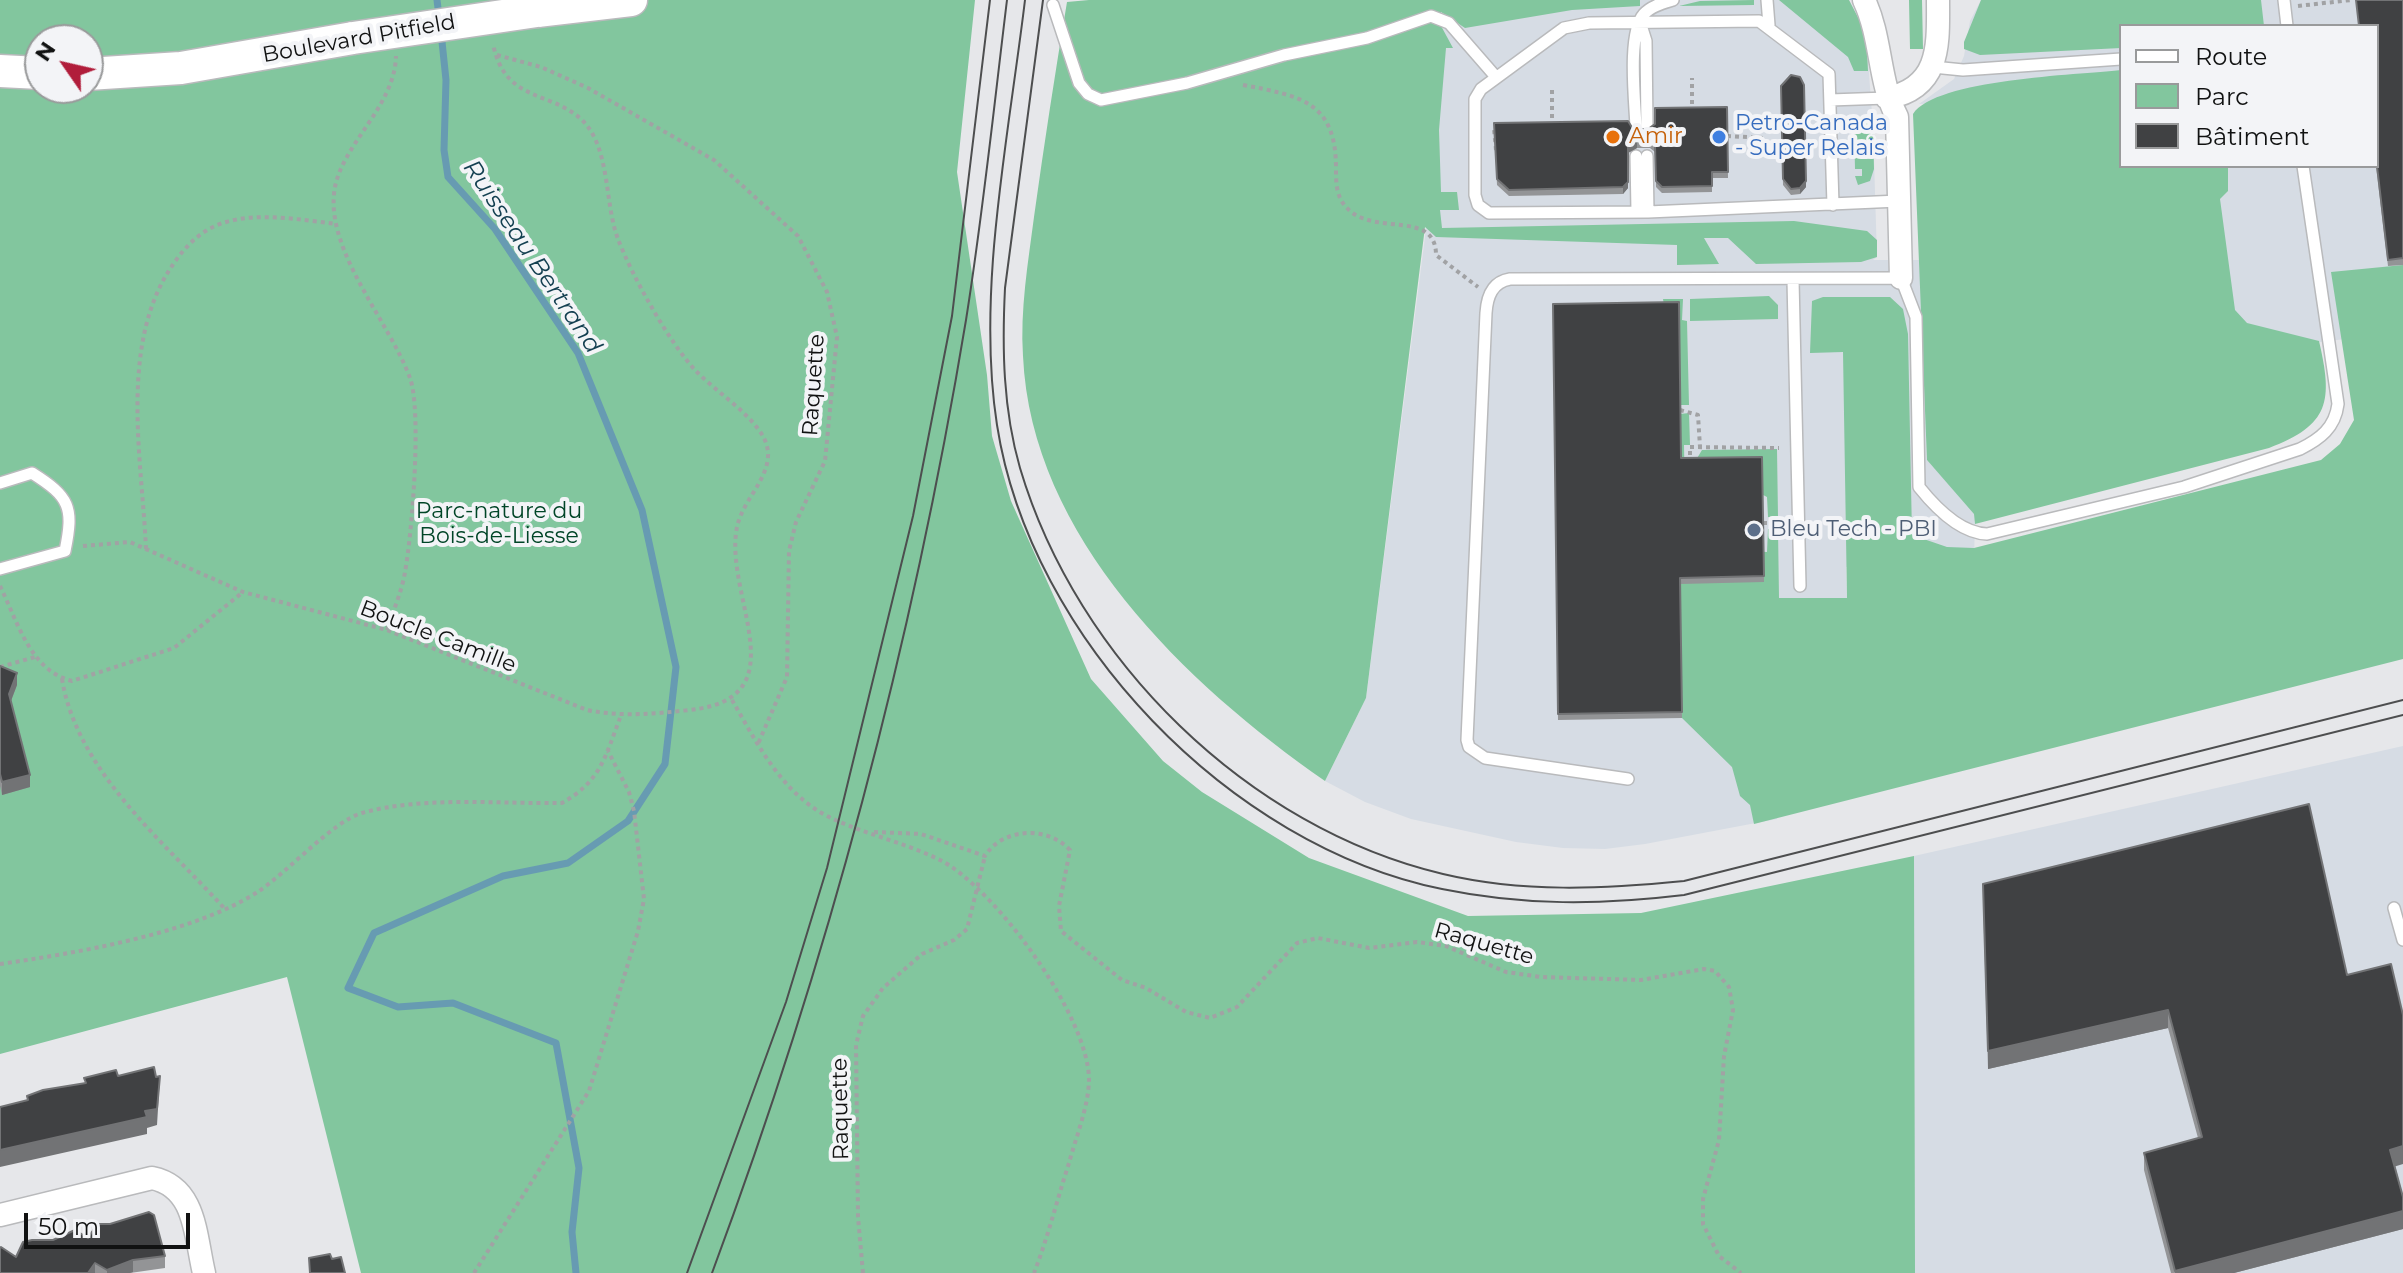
<!DOCTYPE html>
<html>
<head>
<meta charset="utf-8">
<style>
  body { margin:0 }
  #map { position:relative; width:2403px; height:1273px; overflow:hidden; background:#e6e7ea; font-family:Montserrat,sans-serif }
  canvas { display:block }
  .legend { position:absolute; left:2119px; top:24px; width:260px; height:144px; box-sizing:border-box; background:#f3f4f7; border:2px solid #999a9b; margin:0; padding:10px 14px; list-style:none; font-size:24px; color:#111212 }
  .legend li { display:flex; align-items:center; gap:16px; height:40px }
  .legend b { width:40px; border:2px solid #999a9b }
  .north { position:absolute; left:24px; top:24px; width:80px; height:80px; box-sizing:border-box; background:#f3f4f7; border:2px solid #999a9b; border-radius:50%; rotate:304deg; font-size:22px; font-weight:700; line-height:32px; text-align:center; color:#111212 }
  .north::after { content:''; display:block; margin:auto; width:28px; height:36px; background:#b11d3b; clip-path:polygon(50% 0,100% 100%,50% 72%,0 100%) }
  .scale { position:absolute; left:24px; top:1213px; width:166px; height:36px; box-sizing:border-box; border:4px solid #111212; border-top:0; padding-left:10px; font-size:24px; line-height:28px; white-space:nowrap; color:#111212; -webkit-text-stroke:6px #f3f4f7; paint-order:stroke }
</style>
</head>
<body>
<div id="map">
<canvas width="2403" height="1273"></canvas>
<ul class="legend">
<li><b style="height:10px;background:#fff"></b>Route</li>
<li><b style="height:22px;background:#82c69e"></b>Parc</li>
<li><b style="height:22px;background:#404143"></b>Bâtiment</li>
</ul>
<div class="north">N</div>
<div class="scale">50 m</div>
</div>
<script>
const g = document.querySelector('canvas').getContext('2d');
g.lineJoin = 'round';
function fillPath(path, color) { g.fillStyle = color; g.fill(path, 'evenodd'); }
function strokePath(path, color, width, dash) { g.strokeStyle = color; g.lineWidth = width; g.lineCap = dash ? 'butt' : 'round'; g.setLineDash(dash || []); g.stroke(path); }
function write(font, color, halo, rows, align = 'center') {
  g.font = font + ' Montserrat,sans-serif'; g.lineWidth = 8; g.setLineDash([]); g.textBaseline = 'middle'; g.strokeStyle = halo; g.fillStyle = color; for (const [text, x, y, turn = 0] of rows) {
    g.save(); g.translate(x, y); g.rotate((+turn || 0) * Math.PI / 180); g.textAlign = isNaN(turn) ? turn : align; if (halo) g.strokeText(text, 0, 0); g.fillText(text, 0, 0); g.restore();
  }
}
fillPath(new Path2D(`
  M1442,0h407l10,18 8,29 6,80 4,130 -4,3h48l6,200 48,54 -1,51 -128,2 1,31 -70,221 -132,25 -40,5 -42,-1 -47,-6 -105,-23 -46,-17 -40,-21 41,-83 59,-461z
  M1981,0h422v285l-7,48 -219,26 -13,-193h213v-140h-256v70l-202,8 35,-25 10,-23 6,-35z
  M2403,746v527h-490l1,-417z`), '#d6dce4');
fillPath(new Path2D(`
  M0,0h975l-18,172 30,203 5,61 19,65 80,178 72,82 39,31 107,66 159,58 173,-3 273,-57 1,417h-1554l-74,-296 -287,77zM40,40h48v48h-48z
  M1089,0h551v6l-68,4 -107,18 -24,-16 -1,12 13,24h-7l-7,82 2,62h16l2,18h-19l2,18 352,-7 73,10 10,9v17l-16,5 -105,2 -28,-26h-24l15,26 -42,1v-20l-241,-8 -11,-10 -59,471 -41,83c-139,-97 -294,-244 -302,-425 -3,-46 5,-93 11,-139 10,-72 21,-144 33,-215z
  M1754,0v5l-75,1 21,-5z
  M1779,0h70l17,33 2,38h-14l-6,-14z
  M1909,0h13l1,49h-13z
  M1981,0h280l3,26h-143v22l-141,7 -16,-6v-7z
  M2121,70v96h107v25l-8,8 15,111 12,13 72,18c14,60 11,84 -50,107l-294,76 -1,-10 -47,-54 -14,-346c23,-35 164,-39 208,-44z
  M1860,116l13,11 1,42 -4,12 -12,4 -3,-9h7v-7h-7l-1,-46z
  M2403,265v394l-649,165 -4,-19 -10,-9 -8,-29 -50,-49 -2,-171 87,5 1,-23h10l1,69h68l-4,-246 -33,1 2,-52 11,-4h67l13,12 5,25 4,201 35,12 27,1 347,-88 19,-16 14,-24 -23,-148z
  M1769,296l9,9v14l-88,2v-22z
  M1663,299h20l-1,21 5,1 2,84h-9z
  M1689,413l1,32h-6l1,57h-4l-1,-88z
  M1777,449l1,68h-10l-1,-20 -71,-37 6,-10z`), '#82c69e');
strokePath(new Path2D(`
  M437,0l2,16
  M441,32l5,48 -2,70 4,27 47,52 83,124 64,157 34,157 -11,97 -37,57 -60,42 -65,13 -129,57 -26,55 50,19 55,-4 103,40 23,125 -7,64 4,41`), '#679bb2', 7);
const service = new Path2D(`
  M1767,0l2,25
  M2284,0l3,26
  M1053,5l26,78 9,11 13,6 86,-17 97,-28 83,-17 64,-22 18,7 47,54
  M1640,22l6,19 1,86
  M1933,67l30,3 158,-11
  M1830,100l57,-2
  M1636,127c-1,-26 -9,-94 8,-113 7,-8 19,-11 29,-14
  M1636,156l1,56
  M1647,156l1,56
  M1833,205l-4,-131 -70,-53 -170,2 -25,5 -83,61 -6,10v96l3,10 11,8 159,-1 251,-11
  M1793,280l7,306
  M0,483l32,-10c38,24 42,34 33,78l-65,18
  M1628,779l-143,-21 -16,-11 -2,-7 19,-427c1,-16 6,-31 24,-34l391,-1 15,39 3,170c16,20 41,46 68,47l197,-47 116,-38c20,-10 35,-21 38,-45l-35,-238
  M2394,908l9,32`);
const minor = new Path2D(`
  M1864,0c18,38 14,80 33,117l4,161
  M1887,98c55,-10 51,-56 51,-98
  M0,1215l152,-37c44,9 43,57 52,95`);
const secondary = new Path2D(`
  M537,11l94,-11
  M0,71l40,2
  M88,74l93,-6 172,-30`);
strokePath(service, '#b9babc', 14);
strokePath(minor, '#b9babc', 25);
strokePath(secondary, '#b9babc', 35);
strokePath(new Path2D(`
  M2298,6l53,-6
  M497,55l44,12 47,21 126,72 84,76 29,56 10,45 -12,124 -29,61 -7,29 -2,126 -29,67
  M1243,85c57,11 93,16 93,83 0,15 0,29 11,40 27,29 89,1 89,47l42,32
  M1692,112v-34
  M1552,126v-38
  M1727,136l38,2
  M1496,150l-2,-21h5
  M1680,410l18,5 2,32
  M1690,463v-16l89,1
  M1763,523h21
  M83,546l47,-4 113,50 144,38 200,80c35,7 66,4 102,0 113,-11 34,-114 48,-183 7,-33 47,-59 24,-94 -16,-24 -46,-42 -66,-63 -26,-28 -63,-94 -77,-131 -14,-36 -7,-92 -37,-120 -33,-29 -76,-17 -88,-75
  M146,549c-4,-91 -28,-207 28,-286 13,-19 30,-35 52,-41 34,-10 76,-2 110,2
  M0,586c17,34 30,85 72,95l102,-33 69,-56
  M387,630c6,-19 15,-39 18,-58 7,-38 17,-161 5,-194 -20,-55 -82,-124 -76,-184 4,-47 61,-86 62,-138
  M0,667l35,-10
  M62,679c15,92 102,163 162,229
  M732,700c25,43 49,92 95,116 36,18 77,26 113,44 55,28 150,158 149,221 -1,27 -13,56 -20,82 -12,37 -21,74 -35,110
  M874,832l47,2 64,22c18,-29 63,-30 85,-6l-11,56 2,25 61,49 24,8 40,24 24,6 27,-11 60,-64 21,-5 51,10 48,-6 29,4 60,26 35,5 100,3 63,-11 11,2 14,16 4,23 -9,46 -5,84 -16,59v25l16,32 22,17
  M0,964c76,-11 191,-30 256,-71 30,-19 77,-72 106,-80 60,-17 138,-9 200,-10 39,-22 43,-46 58,-85
  M474,1273l115,-182 49,-160 6,-32 -10,-88 -5,-19 -21,-41
  M863,1273l-5,-56 -2,-172 7,-29 20,-28 39,-34 32,-14 13,-11 18,-73`), '#a1a2a4', 4, [4, 4]);
strokePath(service, '#fff', 11);
strokePath(minor, '#fff', 22);
strokePath(secondary, '#fff', 32);
strokePath(new Path2D(`
  M1025,0c-16,135 -49,291 -28,425 33,213 233,421 445,464 82,17 159,16 242,6l719,-180
  M1043,0l-38,288c-3,61 -2,121 15,180 57,192 228,360 423,406 80,19 160,15 241,7l719,-181
  M687,1273l99,-271 41,-134 86,-352 39,-200 38,-316
  M712,1273c115,-309 200,-627 254,-953 17,-106 28,-214 41,-320`), '#4d4e4f', 2);
const secondaryBridge = new Path2D(`
  M353,38l184,-27`);
strokePath(secondaryBridge, '#b9babc', 35, []);
strokePath(secondaryBridge, '#fff', 32);
fillPath(new Path2D(`
  M2356,0h47v265l-15,1 -12,-100h1v-140h-18z
  M1781,86l25,101 -6,7 -9,1 -8,-10z
  M1727,107l1,71h-16v14l-50,1 -6,-6 -1,-35 -5,-4h-13l-9,5v35l-5,6 -114,2 -12,-11 -3,-62 154,6z
  M1553,304l128,154 81,-1 2,125 -84,2 2,134 -124,2z
  M0,666l17,19 -6,16 19,86 -28,8 -2,-9z
  M1983,901l364,74 56,222v32l-169,44h-63l-27,-103v-17l54,-15 -30,-110 -180,41z
  M88,1238l77,18v12l-35,5h-130l16,-16z`), '#939496');
fillPath(new Path2D(`
  M1637,141v7l-9,5v-7z
  M1806,181v6l-6,7v-6z
  M1628,182v6l-5,6v-7z
  M17,673v12l-8,21v-12z
  M30,775v12l-28,8v-13z
  M2168,1010v18l-180,41v-18z
  M160,1076l-3,49 -10,3v6l-147,33v-17l145,-39z
  M2403,1146v18l-13,4v-18z
  M2403,1211v18l-169,44h-59v-2z
  M133,1260v12l-3,1h-23v-3z
  M95,1263v10h-7z`), '#727375');
const building = new Path2D(`
  M2356,0h47v258l-15,2 -11,-94v-140h-18z
  M1791,75l9,2 4,8 2,96 -6,7 -9,1 -8,-10 -2,-93z
  M1727,107l1,65h-16v14l-50,1 -6,-6 -1,-35 -5,-4 -13,-1 -9,5v36l-5,5 -114,3 -12,-11 -3,-56 134,-2 5,8h15l7,-5v-16z
  M1679,302l2,156 81,-1 2,119 -84,2 2,134 -124,2 -5,-410z
  M0,666l17,7 -8,21 21,81 -28,7 -2,-8z
  M2309,804l38,171 44,-11 12,51v131l-13,4 13,47v14l-228,60 -31,-118 58,-16 -34,-127 -180,41 -5,-167z
  M154,1067l2,10 4,-1 -3,33 -12,2 2,6 -147,33v-43l28,-7 -1,-4 16,-6 43,-7 -2,-5 32,-8 2,6z
  M149,1212l5,3 11,41 -32,4 -26,10 -12,-7 -7,10h-88v-25l1,-1 15,10 7,-15 9,-2h21l22,-10 13,8 9,-14h13z
  M330,1254l2,5 9,-2 4,16h-35l-1,-15z`);
fillPath(building, '#404143');
strokePath(building, '#727375', 2);
for (const [x, y, r, color] of [
  [1613,137,8,"#e8710a"],
  [1719,137,8,"#3f7fe0"],
  [1754,530,8,"#5c6f8a"]
]) { const dot = new Path2D(); dot.arc(x, y, r, 0, 2 * Math.PI); g.fillStyle = color; g.fill(dot); strokePath(dot, '#f3f4f7', 3); }
write('22px', '#111212', '#f3f4f7', [
  ["Boulevard Pitfield",359,39,-10],
  ["Raquette",814,385,-86],
  ["Boucle Camille",438,637,21],
  ["Raquette",1484,944,16],
  ["Raquette",841,1109,-91]
]);
write('22px', '#366cbe', '#f3f4f7', [
  ["Petro-Canada",1735,124],
  ["- Super Relais",1735,149]
], 'left');
write('22px', '#c56008', '#f3f4f7', [
  ["Amir",1629,137]
], 'left');
write('22px', '#004527', '#f3f4f7', [
  ["Parc-nature du",499,512],
  ["Bois-de-Liesse",499,537]
]);
write('22px', '#4e5e75', '#f3f4f7', [
  ["Bleu Tech - PBI",1770,530]
], 'left');
write('italic 24px', '#144051', '#f3f4f7', [
  ["Ruisseau Bertrand",532,257,56]
]);
</script>
</body>
</html>
